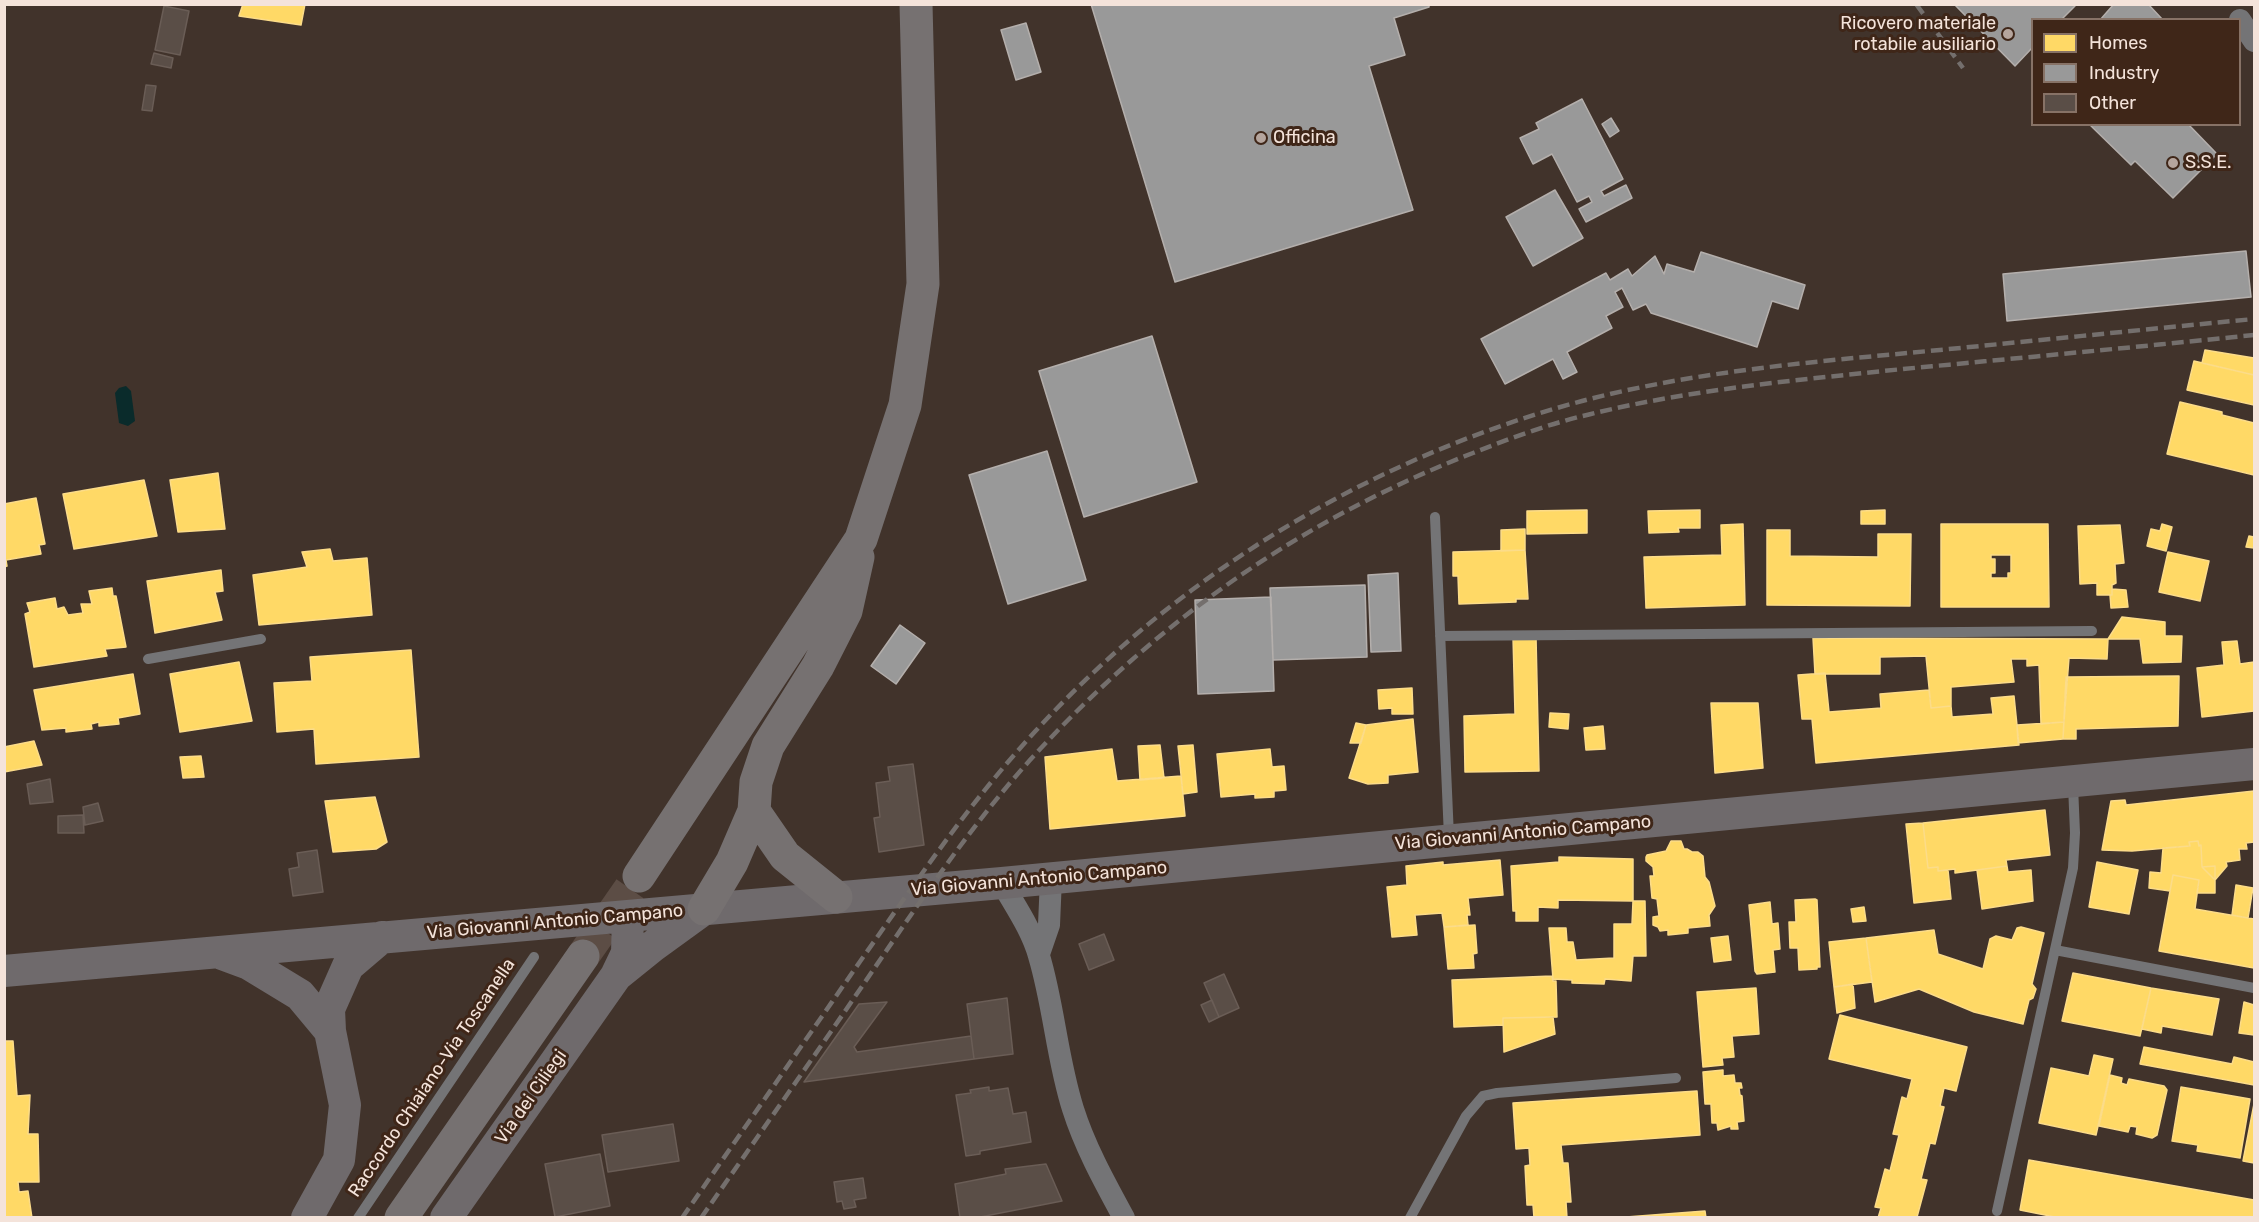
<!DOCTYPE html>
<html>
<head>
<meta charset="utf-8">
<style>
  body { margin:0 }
  #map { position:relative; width:2259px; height:1222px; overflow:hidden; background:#41332b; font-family:Rubik,sans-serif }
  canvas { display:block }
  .frame { position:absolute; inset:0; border:6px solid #f4e3da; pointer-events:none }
  .legend { position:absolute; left:2031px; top:18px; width:210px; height:108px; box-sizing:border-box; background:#3f2618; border:2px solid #877266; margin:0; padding:8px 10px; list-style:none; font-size:18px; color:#f4e3da }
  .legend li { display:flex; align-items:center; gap:12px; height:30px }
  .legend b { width:30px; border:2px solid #877266 }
</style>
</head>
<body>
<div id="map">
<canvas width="2259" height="1222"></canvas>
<div class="frame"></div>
<ul class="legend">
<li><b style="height:16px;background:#ffd966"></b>Homes</li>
<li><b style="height:16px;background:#999"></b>Industry</li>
<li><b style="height:16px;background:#5a4e47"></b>Other</li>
</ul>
</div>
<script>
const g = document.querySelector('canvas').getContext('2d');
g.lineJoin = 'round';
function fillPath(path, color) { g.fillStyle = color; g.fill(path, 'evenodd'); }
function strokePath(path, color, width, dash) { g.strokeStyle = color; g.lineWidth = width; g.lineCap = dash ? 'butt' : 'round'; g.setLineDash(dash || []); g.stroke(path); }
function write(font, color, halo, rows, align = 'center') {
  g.font = font + ' Rubik,sans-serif'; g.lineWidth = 6; g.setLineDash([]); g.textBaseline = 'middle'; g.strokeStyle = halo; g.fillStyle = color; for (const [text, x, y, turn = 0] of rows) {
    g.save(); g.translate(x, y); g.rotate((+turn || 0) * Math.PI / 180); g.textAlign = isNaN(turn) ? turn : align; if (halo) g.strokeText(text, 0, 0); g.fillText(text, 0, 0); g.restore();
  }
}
fillPath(new Path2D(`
  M126,386l5,5 4,30 -7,5 -9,-3 -4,-30 4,-5z`), '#0a2b2b');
const homes = new Path2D(`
  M243,4h62l-4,21 -62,-9z
  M2205,350l49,8v17l-52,-12z
  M2194,361l60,14v30l-67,-15z
  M2180,402l42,10v3l32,8v52l-87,-21z
  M218,473l7,56 -47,3 -8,-52z
  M144,480l13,56 -83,13 -11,-55z
  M36,498l9,46 -6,1 2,9 -35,6 1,6 -3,1v-63z
  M1587,510v23l-60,1v-23z
  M1700,510v18h-22l1,4 -30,1 -1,-22z
  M1885,510v14h-24v-13z
  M1743,524l2,81 -99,3 -2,-51 78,-2 -1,-30z
  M1941,524h107l1,83h-108zM1991,555h20v18h-3v5h-17v-5h4v-14h-4z
  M2162,524l10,3 -6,24 -19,-5 4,-17 9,2z
  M2120,525l4,38 -9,1 1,19 -4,2v10h-15v-12l-17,1 -2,-58z
  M1525,529v21l-24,1v-21z
  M1767,530h23v26l88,1v-23h33l-1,72 -143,-1z
  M2249,536l5,1v11l-8,-1z
  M330,549l3,12 34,-3 5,57 -113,10 -6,-50 54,-8 -5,-15z
  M1525,550l3,49h-12v3l-57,2 -1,-28h-5v-24z
  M2168,552l41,9 -9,40 -41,-9z
  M221,570l2,21 -8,1 7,28 -67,13 -8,-52z
  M112,588l1,8h3l10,51 -21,2 2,7 -73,11 -9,-53 5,-2 -3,-9 28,-5 2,11 7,-2 4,8 15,-2 -2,-9h11l-3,-13z
  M2112,589l14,1 2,17 -17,1 -1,-13h2z
  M2122,617l43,5v14h17l-1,26 -38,1 -3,-24h-32z
  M1513,637h23l3,134 -74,1 -1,-56 51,-2z
  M1813,638l295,1 -1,20 -38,-1 -5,64 -23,2 -2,-59 -12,1v-7h-16l3,23 -63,5v19l-20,2 -5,-52 -46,1v17h-65z
  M2237,641l3,23 14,-2v49l-52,6 -5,-49 27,-3 -2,-23z
  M411,650l8,107 -103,7 -2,-35 -37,3 -3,-49 38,-2 -2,-24z
  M239,662l13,59 -72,11 -10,-58z
  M1825,673l4,39 52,-4 -1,-14 49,-4 2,18 20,-2 1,11 41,-3 -2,-16 23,-2 5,49 -203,18 -4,-44h-10l-4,-44z
  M133,674l7,40 -22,4 1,6 -20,2v-4l-8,2 1,5 -26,3v-4l-24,2 -8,-40z
  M2179,676l-1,50 -102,3v10h-13l3,-62z
  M1412,688l1,26h-21v-6l-13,1 -1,-19z
  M1711,703h47l5,65 -48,5z
  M1550,713l19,1 -1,15 -19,-2z
  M1413,719l5,53 -30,3v8l-20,1 -19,-6 17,-53z
  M2064,722l-1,17 -45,4 -1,-18z
  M1356,723l10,2 -5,18h-11z
  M1603,726l2,23 -19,1 -2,-22z
  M34,741l8,24 -38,7v-25z
  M1160,745l4,33 -24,2 -2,-34z
  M1193,745l4,47 -14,2 -5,-48z
  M1112,749l5,32 64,-5 4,40 -135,13 -5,-72z
  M1270,749l2,18 12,-1 2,24 -12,1v6l-19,1v-4l-34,3 -4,-43z
  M201,756l3,21 -21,1 -3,-21z
  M2254,791v51l-8,1 1,6h-8l1,11 -14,2 1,4 -12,14v-14l-13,1 -1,-22 -2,1 -1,-5 -9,1 1,4 -58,5 -30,-1 9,-49 14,-1 1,5z
  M375,797l12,45 -11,7 -43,3 -8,-51z
  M2045,810l5,45 -44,5 1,6 -52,7v-4l-17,2v-4l-10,1 -5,-45z
  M1923,823l5,45 10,-1v4l10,-1 3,29 -37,4 -8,-79z
  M1671,841h10l3,8h3l5,3h6l5,4 2,21 4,5 6,24 -6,9 1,11 -22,2v5l-20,2v-5l-8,1 -2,-4 -5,-2v-8l6,-1 -2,-17 -5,-1 -2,-22h4l-1,-9 -7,-6v-4l1,-2 19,-4z
  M2198,841l1,5 2,-1 1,22 13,13v13h-18l2,-13 -26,-5 -3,16 -21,-3 1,-16 11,1 2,-25 27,-2 -1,-4z
  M1559,857l74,2v42l-75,-1v8l-20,-1v14h-22v-10h-3l-2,-45 48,-4z
  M1500,860l3,35 -35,3 2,17h-3l1,10 -24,2 -2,-14 -27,2 2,20 -25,2 -5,-50 20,-2 -1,-19 37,-4v3z
  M2097,862l41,8 -9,44 -40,-7z
  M2007,866l1,6 23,-2 2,31 -51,8 -5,-39z
  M2215,866v14l-13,-13z
  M2173,875l26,5 -4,29 59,10v49l-95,-17z
  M2236,885l17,3 -5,30 -16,-3z
  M1815,899l2,1 3,67h-3v2l-18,1 -1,-22h-8l-1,-26h7l-1,-22z
  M1633,901h12l1,55h-13l-2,25 -26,-2 -1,5 -32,-1v-3l-19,-1 -4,-51h17l1,14h6l3,18 38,-2v-34h18z
  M1770,902l2,22 6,-1 2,26 -7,1 2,22 -18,2 -2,-3 -6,-66z
  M1864,907l2,14 -13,1 -2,-13z
  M1475,925l2,28 -4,1 1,14 -26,1 -4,-42z
  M2021,927l23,6 -12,51 4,5 -3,9 -4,2 -6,24 -49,-12 -55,-23 -44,13 -9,-64 68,-8 4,24 45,15 7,-30 6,-3 16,4 5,-12z
  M1728,936l3,24 -17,2 -3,-24z
  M1866,938l6,44 -38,5 -5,-45z
  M2073,973l78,15 -11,48 -78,-15z
  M1552,976l1,5h3l1,36 -54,1v7l-49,2 -2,-47z
  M1853,984l2,24 -18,5 -3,-26z
  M1756,988l3,46 -27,2 2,21 -12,1 1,7 -20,2 -6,-75z
  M2151,988l68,11 -7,36 -50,-9 -1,7 -19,-4z
  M2244,1002l10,3v30l-15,-2z
  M1840,1015l127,32 -11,44 -12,-3 -4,18 4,1 -9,37 -5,-1 -9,36 6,1 -10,37 -39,1 3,-10 -6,-1 10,-38 5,2 9,-36 -6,-1 9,-37 5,2 5,-20 -83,-20z
  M1553,1017l2,17 -51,18 -1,-34z
  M4,1041h9l4,55 13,-1 -2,39h10l1,48h-21l1,10 9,-1 4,27h-28z
  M2144,1047l88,17 2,-7 20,5v23l-114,-21z
  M2094,1055l19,4 -17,76 -57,-12 12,-55 38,8z
  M1723,1070v6l11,-1 1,8h6l1,5h-3l1,7 2,1 2,25 -7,1 1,7h-7v-3l-13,4 -1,-7h-5l-1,-19h-6l-2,-32z
  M2110,1075l12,3 -1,5 6,2 2,-6 35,7 3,4 -10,45 -5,3 -16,-4 1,-7 -7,-1 -2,6 -29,-6z
  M2181,1087l69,12 -10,59 -43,-7 1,-6 -26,-4z
  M1697,1091l3,44 -139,10 2,18h5l3,39h-5l1,16h-33l-1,-13h-6l-2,-39 5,-1 -1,-17 -13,1 -3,-46z
  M2254,1104v59l-11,-2z
  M2029,1160l225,40v18h-194l-40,-8z
  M1705,1211l1,7h-93z`);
fillPath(homes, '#ffd966');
strokePath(homes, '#fcdc89', 1.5);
const industry = new Path2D(`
  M1091,4h338v3l-35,11 11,37 -36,11 44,144 -238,72z
  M1954,4h120l1,2 -14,14h-29v28l-17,18z
  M2114,4h34l15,16h-63z
  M1026,23l15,49 -25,8 -15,-50z
  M1582,99l41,80 -22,12 3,5 22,-11 6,13 -46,24 -7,-13 13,-7 -3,-6 -12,6 -25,-48 -19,10 -13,-26 19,-9 -3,-6z
  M1611,118l8,13 -9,6 -8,-13z
  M2089,124h99l29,30 -44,44 -38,-37 -4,4z
  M1555,190l28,48 -50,28 -27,-49z
  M2246,251l5,46 -244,24 -4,-47z
  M1701,252l104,33 -7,24 -26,-8 -15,46 -106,-34 -5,-9 -13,6 -11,-22 -7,4 8,15 -17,9 6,12 -45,24 10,20 -14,7 -10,-20 -48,25 -24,-45 125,-66 4,7 18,-11 4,7 23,-20 9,18 3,-10 27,8z
  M1152,336l45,146 -113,35 -45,-146z
  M1047,451l39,129 -78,24 -39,-129z
  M1398,573l3,78 -30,1 -3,-77z
  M1365,585l2,72 -94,3 -3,-72z
  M1271,597l3,94 -76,3 -3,-94z
  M900,625l25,18 -29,41 -25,-18z`);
fillPath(industry, '#999');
strokePath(industry, '#b4afac', 1.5);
const building = new Path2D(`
  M164,6l25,5 -9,44 -25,-5z
  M154,53l19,5 -2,10 -20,-4z
  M146,85l10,1 -4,25 -10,-1z
  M913,764l11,81 -45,7 -5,-34 6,-1 -4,-34 14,-2 -2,-14z
  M50,779l3,23 -23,2 -3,-20z
  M98,803l5,18 -18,4 -2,-18z
  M83,815l1,18h-26v-17z
  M317,850l6,42 -30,4 -4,-27 10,-2 -2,-14z
  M1104,934l10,26 -25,10 -10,-26z
  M1224,974l15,34 -20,9 -15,-34z
  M1007,998l6,56 -39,5 -7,-55z
  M1212,1000l7,17 -10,5 -8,-17z
  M887,1002l-33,45 3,5 114,-16 3,23 -170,23 55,-78z
  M989,1087v4l19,-3 5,26 13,-2 5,30 -51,9v3l-14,2 -10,-61 15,-2 -1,-3z
  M673,1124l6,37 -71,11 -6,-37z
  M600,1154l10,52 -55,11 -10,-53z
  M1046,1164l16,37 -87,17h-15l-5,-34 51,-10 -1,-5z
  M863,1178l3,20 -12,2 2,7 -12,2 -2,-8 -5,1 -3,-20z`);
fillPath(building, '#5a4e47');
strokePath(building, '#6a5d56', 1.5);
strokePath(new Path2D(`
  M583,956l56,-80`), '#5c4d45', 33, [33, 16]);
strokePath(new Path2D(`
  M1435,517l14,320
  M1440,636l652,-5
  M148,659l113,-20
  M2055,950l199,38
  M1997,1211l76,-343 2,-35 -2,-48
  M358,1218l176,-261
  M1410,1218l56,-102 17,-20 14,-3 179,-15`), '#747476', 10);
strokePath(new Path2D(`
  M2240,20l14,21
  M1002,883c13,23 30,47 37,73 15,50 18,103 34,153 12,38 32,74 51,109
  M1039,954l10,-29 2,-47`), '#747476', 22);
strokePath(new Path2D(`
  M222,954l27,10 51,31 30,36
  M4,971l998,-88 1252,-119
  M617,975l36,-29 51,-37
  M307,1218l32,-58 6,-55 -15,-74 -1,-22 19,-43 34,-29
  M446,1218l170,-242 11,-23 1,-37`), '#6f6a6c', 32);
strokePath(new Path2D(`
  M754,811l31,45 51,41
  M639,876l222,-337 44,-134 18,-121 -7,-280
  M704,909l28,-47 22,-51 2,-29 12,-36 50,-80 28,-55 12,-54
  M401,1218l182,-262`), '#767171', 33);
strokePath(new Path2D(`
  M1916,4l47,64
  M682,1218c59,-85 118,-170 177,-255 50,-71 99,-144 156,-209 148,-171 350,-295 567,-353 106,-28 217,-38 326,-48 115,-11 231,-23 346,-34
  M701,1218c55,-79 110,-157 164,-236 52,-76 103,-153 165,-222 125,-137 270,-240 443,-307 38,-15 78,-30 118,-39 102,-25 207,-34 312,-45 117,-11 234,-22 351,-34`), '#746f6d', 4.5, [12, 6]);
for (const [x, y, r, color] of [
  [2008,34,6,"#b5a59d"],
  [1261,138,6,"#b5a59d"],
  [2173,163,6,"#b5a59d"]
]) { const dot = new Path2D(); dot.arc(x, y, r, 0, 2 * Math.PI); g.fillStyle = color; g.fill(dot); strokePath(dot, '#3f2618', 2); }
write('18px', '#f4e3da', '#3f2618', [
  ["Ricovero materiale",1996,24,"right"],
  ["rotabile ausiliario",1996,45,"right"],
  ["Officina",1273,138],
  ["S.S.E.",2185,163]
], 'left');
write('18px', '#f4e3da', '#3f2618', [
  ["Via Giovanni Antonio Campano",1523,833,-5],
  ["Via Giovanni Antonio Campano",1039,879,-5],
  ["Via Giovanni Antonio Campano",555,922,-5],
  ["Raccordo Chiaiano-Via Toscanella",432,1078,-56],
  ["Via dei Ciliegi",531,1097,-55]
]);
</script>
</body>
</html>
